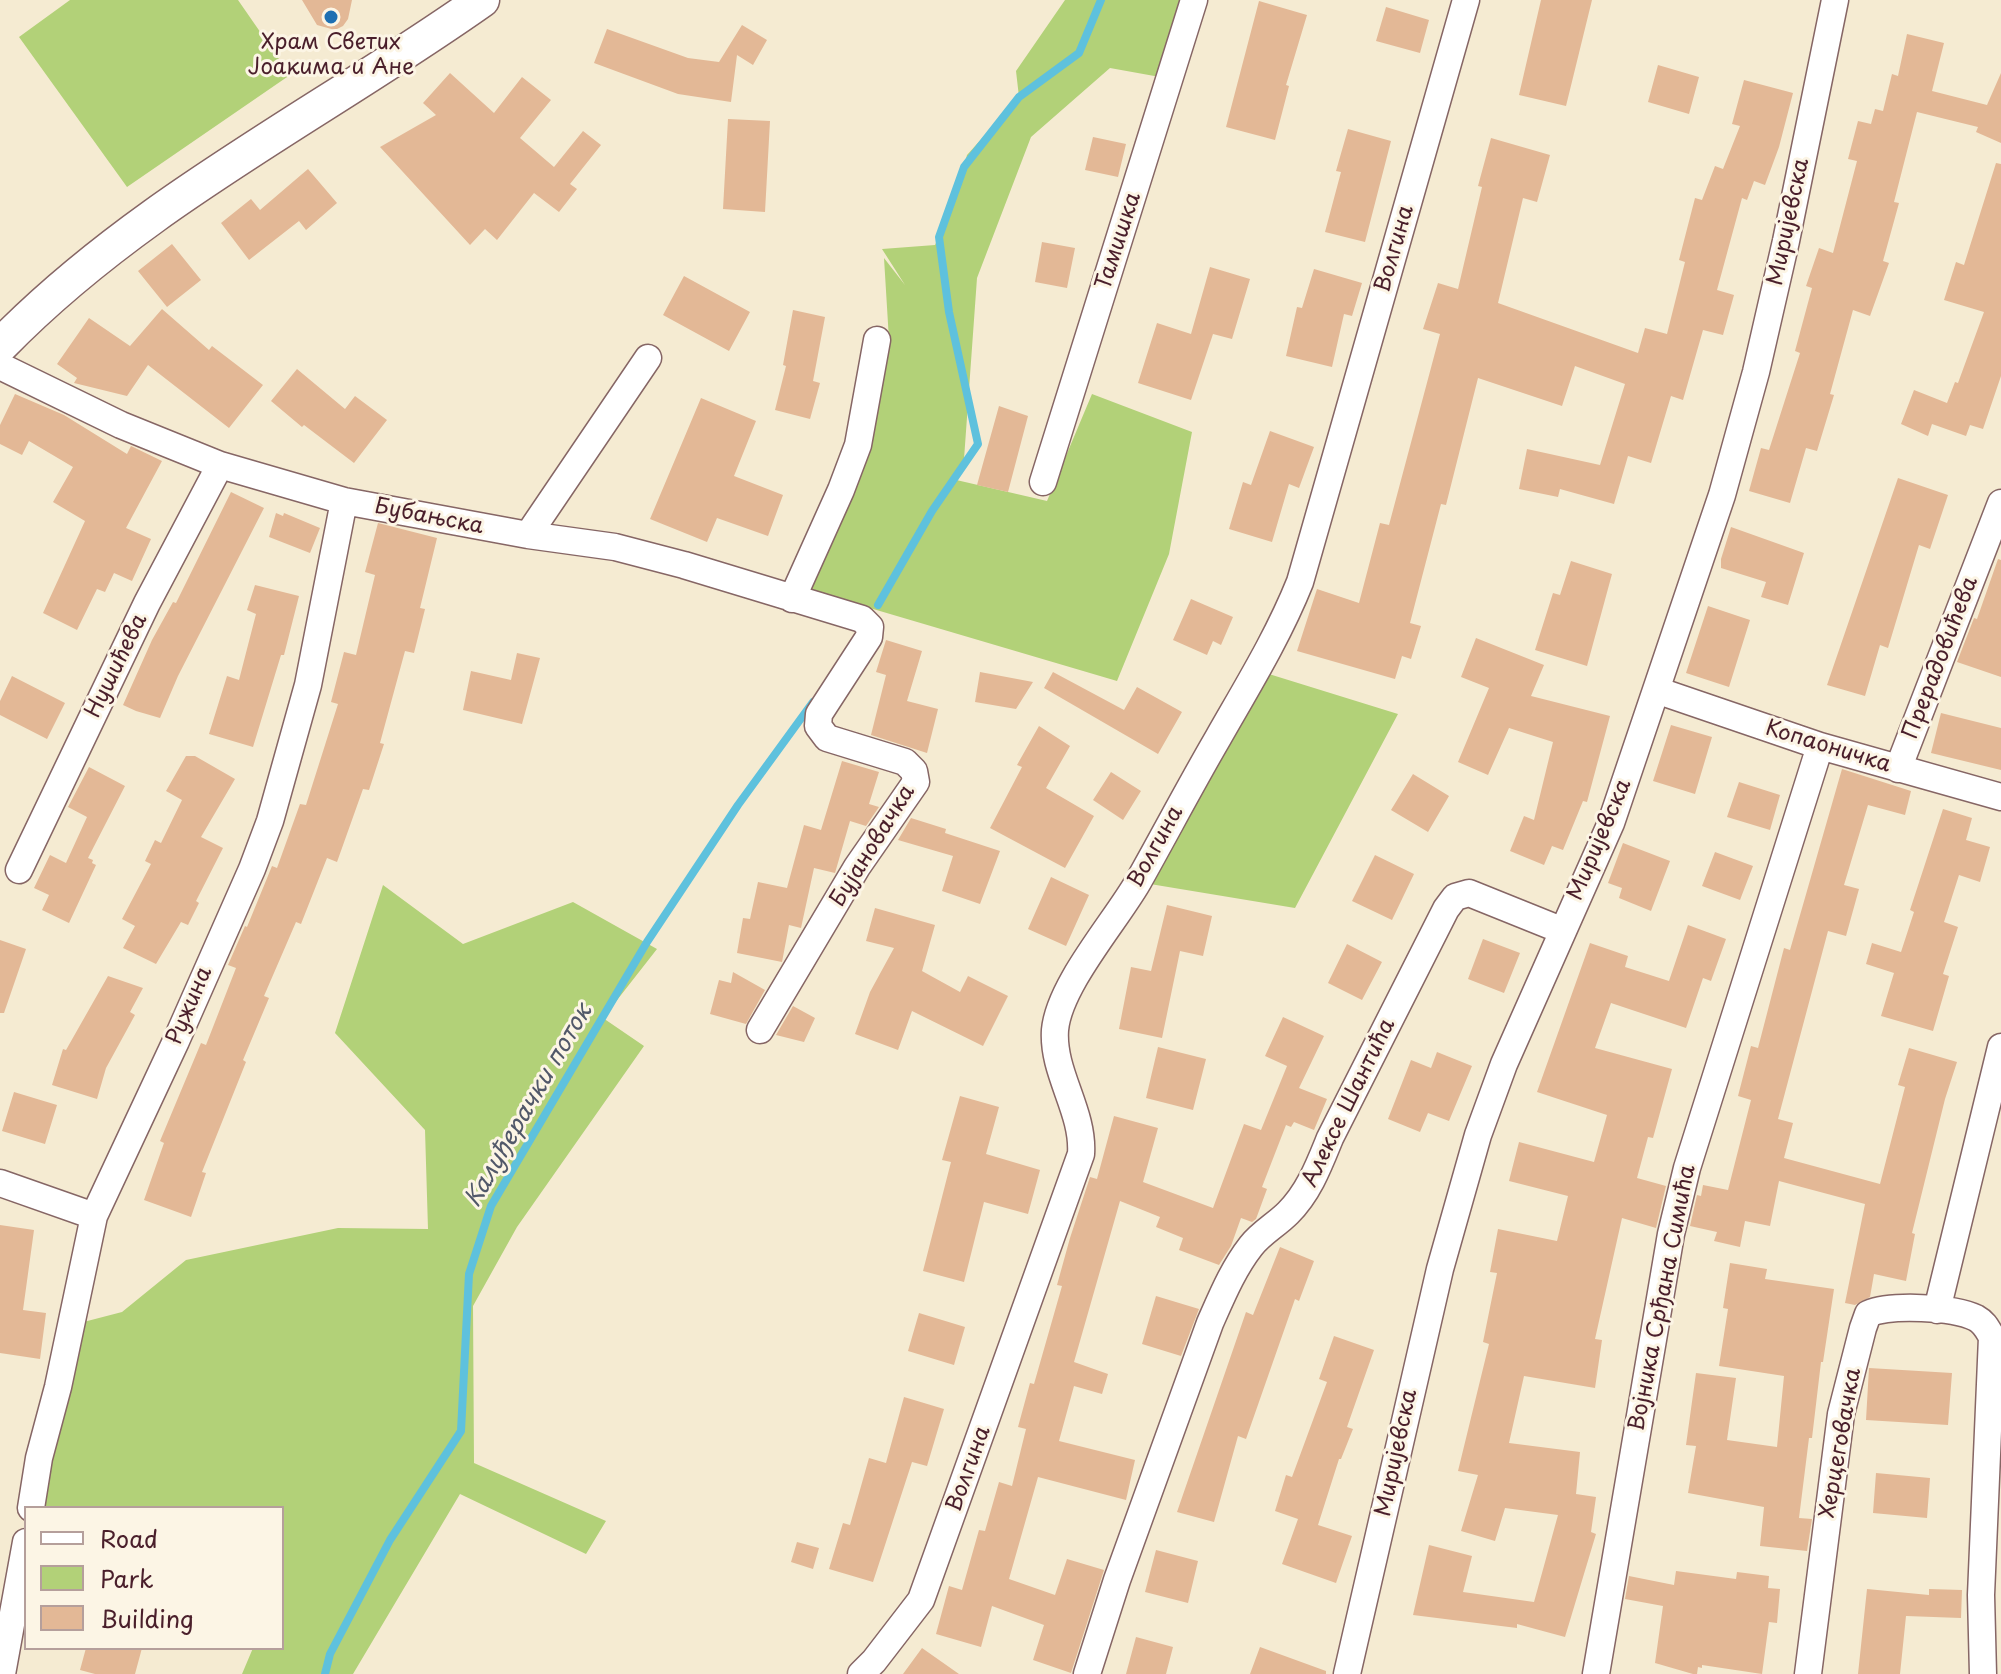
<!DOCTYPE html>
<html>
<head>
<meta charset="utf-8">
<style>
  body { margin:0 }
  #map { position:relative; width:2001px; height:1674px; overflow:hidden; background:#f5ebd2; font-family:"Playpen Sans",sans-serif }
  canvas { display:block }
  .legend { position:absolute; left:24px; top:1506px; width:260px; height:144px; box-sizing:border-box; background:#fcf5e5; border:2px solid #b59f9b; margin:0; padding:10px 14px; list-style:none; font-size:24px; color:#4a1f2b }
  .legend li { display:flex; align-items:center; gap:16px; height:40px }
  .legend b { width:40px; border:2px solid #b59f9b }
</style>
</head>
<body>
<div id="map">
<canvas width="2001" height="1674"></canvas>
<ul class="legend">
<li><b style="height:10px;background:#fff"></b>Road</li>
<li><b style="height:22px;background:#b2d178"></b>Park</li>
<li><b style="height:22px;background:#e3b896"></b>Building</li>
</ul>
</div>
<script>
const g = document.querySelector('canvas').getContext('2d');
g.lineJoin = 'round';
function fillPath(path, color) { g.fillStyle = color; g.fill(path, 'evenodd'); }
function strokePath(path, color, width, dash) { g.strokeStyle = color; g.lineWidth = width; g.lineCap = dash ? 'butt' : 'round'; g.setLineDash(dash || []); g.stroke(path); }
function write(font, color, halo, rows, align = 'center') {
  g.font = font + ' "Playpen Sans",sans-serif'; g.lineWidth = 6; g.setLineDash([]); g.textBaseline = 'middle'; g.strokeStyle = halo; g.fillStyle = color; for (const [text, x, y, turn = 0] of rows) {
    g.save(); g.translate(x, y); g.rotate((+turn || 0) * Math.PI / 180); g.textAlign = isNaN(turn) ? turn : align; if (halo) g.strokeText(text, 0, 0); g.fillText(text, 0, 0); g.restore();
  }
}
fillPath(new Path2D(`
  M70,0h168l52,75 -163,112 -108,-150z
  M1065,0h129l-23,79 -61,-11 -79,69 -54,141 -13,181 -12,20 95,22 45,-107 100,38 -23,122 -52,127 -315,-93 87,-248 -5,-82 21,27 -23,-36 53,-4 19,-41 13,-49 52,-58 -3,-26z
  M1256,670l142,44 -103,194 -157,-26z
  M383,885l80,59 110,-42 84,47 -54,69 41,28 -127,181 -44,79 1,157 132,58 -20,33 -126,-60 -107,180h-111l11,-26h29v-140h-251l41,-183 50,-13 64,-52 152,-32 90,1 -3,-99 -90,-97z`), '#b2d178');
strokePath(new Path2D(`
  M878,605l54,-94 46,-67 -29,-132 -10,-75 25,-70 55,-70 60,-44 22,-53
  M325,1674l5,-20 60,-114 71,-109 8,-157 22,-68 156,-264 91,-137 75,-103`), '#5ec1dd', 8);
fillPath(new Path2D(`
  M302,0h50l-4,19 -5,7 -8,4 -18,-5z
  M1541,0h51l-26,106 -47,-11z
  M1259,1l48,14 -21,70 3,1 -14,54 -49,-13z
  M1386,7l43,13 -9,33 -44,-12z
  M742,25l25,15 -14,25 -16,-10 -6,47 -53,-8 -84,-31 13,-34 81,29 31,4z
  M1907,34l37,9 -12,48 55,14 14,-32v70l-25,-11 2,-5 -61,-15 -23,90 5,1 -16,58 6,2 -19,53 -17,-6 -23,84 4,1 -17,56 -11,-3 -16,55 -41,-12 12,-43 8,2 31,-97 -5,-2 17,-63 -6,-2 13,-38 14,5 24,-92 -9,-2 10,-38 13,3 4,-15 8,2 9,-37 6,2z
  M1658,65l41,12 -10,37 -41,-12z
  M450,73l44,40 28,-36 29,23 -31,38 34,29 29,-36 18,14 -31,39 7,5 -18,23 -25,-19 -37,47 -12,-11 -15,16 -90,-98 56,-32 -13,-12z
  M1744,80l49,13 -14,54 -14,38 -11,-4 -7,19 -5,-2 -25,92 17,5 -11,40 -20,-5 -20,70 -12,-4 -20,67 -23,-7 -14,48 -54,-15 -2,8 -39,-8 8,-40 73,16 25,-81 -50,-18 -13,40 -84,-28 -32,127 -5,-1 -31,119 11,3 -10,33 -9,-3 -7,23 -98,-28 20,-62 42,14 21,-80 9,2 51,-191 -17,-5 15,-46 20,6 24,-102 -4,-1 13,-48 59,17 -13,47 -14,-4 -25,105 140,50 7,-25 22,6 18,-72 -6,-2 16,-62 7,2 13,-34 8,3 17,-43 -8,-2z
  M728,119l42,2 -5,91 -42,-3z
  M1348,129l43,12 -26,101 -40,-10 16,-60 -5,-1z
  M1093,137l33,7 -8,33 -33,-7z
  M1996,163l5,1v212l-18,53 -13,-4 -4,11 -34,-12 -4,12 -27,-12 13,-34 33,13 8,-21 3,1 26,-71 -40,-12 12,-38 8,3z
  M308,169l29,34 -31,27 -7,-9 -50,39 -28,-37 30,-24 9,11z
  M1042,242l33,6 -8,40 -32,-6z
  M172,244l29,36 -34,27 -29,-36z
  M1210,267l40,12 -18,60 -19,-5 -22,66 -53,-17 19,-60 34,11z
  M1314,269l48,14 -10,33 -8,-2 -12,53 -46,-11 11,-49 5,1z
  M684,276l66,36 -21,39 -66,-36z
  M162,309l47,41 3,-4 51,39 -34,43 -81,-63 -21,31 -53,-13 3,-5 -20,-14 32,-46 41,28z
  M793,310l32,7 -12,64 7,2 -10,36 -35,-9 11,-44 -3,-1z
  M297,369l48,40 10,-13 32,24 -33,43 -50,-38 -2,2 -31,-26z
  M15,394l49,21 63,39 4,-8 31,15 -36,67 25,11 -19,42 -18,-8 -9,19 -8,-3 -20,41 -34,-17 42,-92 -32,-19 20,-35 -44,-26 -7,14 -22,-11v-19z
  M701,398l55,23 -22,55 49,19 -15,41 -51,-18 -10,24 -57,-23z
  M999,406l29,10 -20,76 -31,-7z
  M1270,431l44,16 -15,41 -10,-4 -17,58 -43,-13 14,-47 8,3z
  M1898,478l50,17 -18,54 -11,-4 -31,103 -8,-3 -15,51 -38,-11z
  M231,492l33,16 -86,168 -18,42 -24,-7 -13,-6 29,-65 21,-38 3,1z
  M276,513l7,3 1,-3 36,15 -10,25 -41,-16z
  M378,523l59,15 -17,70 5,1 -11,44 -9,-2 -25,92 4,1 -15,46 -6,-1 -26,73 -10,-4 -26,66 -5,-2 -32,74 5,2 -26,62 3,2 -44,110 4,1 -15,44 -47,-17 20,-57 -4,-2 41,-98 5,2 30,-77 -8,-3 17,-39 2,1 25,-61 5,2 23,-64 6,1 32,-101 -7,-2 13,-50 12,3 19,-80 -10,-3z
  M1731,527l73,26 -16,52 -27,-8 5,-15 -45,-14v-9z
  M1998,559l3,1v117l-44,-15 17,-44 3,1z
  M1571,561l41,13 -25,92 -52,-16 18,-57 7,2z
  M255,585l44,11 -15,59h-3l-28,92 -44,-13 18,-58 12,4 17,-66 -9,-4z
  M1191,599l42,18 -12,28 -8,-4 -6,14 -34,-15z
  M1708,606l42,14 -21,67 -43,-14z
  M1476,638l68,27 -13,31 79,20 -23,86 -4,-1 -20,49 -11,-4 -8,19 -34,-14 14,-35 10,4 19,-78 -44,-14 -21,47 -30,-13 31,-74 -28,-11z
  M886,640l36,11 -15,50 31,8 -11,44 -56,-18 15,-60 -10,-3z
  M517,653l23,5 -18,66 -59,-14 8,-39 40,9z
  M980,672l53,10 -17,27 -41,-7z
  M1053,672l71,38 13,-23 45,25 -24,42 -114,-66z
  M12,676l53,27 -18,36 -47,-24v-14z
  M1941,713l60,15v42l-70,-17z
  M1671,725l41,12 -17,57 -42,-13z
  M1039,726l31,20 -24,42 48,28 -29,52 -75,-40 32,-61 -5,-2z
  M186,756h9l40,23 -34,58 22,11 -27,53 3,2 -11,22 -7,-3 -25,42 -33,-16 12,-22 -13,-7 29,-55 -6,-3 10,-21 6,3 21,-43 -16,-9z
  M842,761l37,11 -10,32 10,3 -13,19 -16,-5 -15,52 -21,-5 -13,60 -12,-3 -7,37 -45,-9 6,-35 7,1 8,-37 29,6 17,-63 17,5z
  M89,767l36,19 -37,72 5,2 -1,3 4,2 -27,58 -27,-13 7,-15 -15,-7 16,-33 16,8 21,-46 -19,-10z
  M1842,769l69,22 -6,24 -37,-10 -24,80 15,4 -13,47 -18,-5 -50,188 15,4 -9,35 96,26 25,-97 -7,-2 11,-37 48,14 -12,37 -33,134 3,1 -9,47 -32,-7 -4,23 -15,8 -10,-2 20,-99 -86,-23 -9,45 -25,-5 -5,26 -26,-6 3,-9 -27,-6 7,-31 4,1 2,-11 25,5 23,-90 -13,-4 13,-50 7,2 26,-100 6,2z
  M1111,772l30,19 -18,29 -30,-20z
  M1413,774l36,22 -21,36 -37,-22z
  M1739,782l41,13 -10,35 -43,-13z
  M1943,809l29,9 -6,22 24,7 -10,35 -21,-7 -15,47 14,5 -15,47 6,2 -16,55 -52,-15 13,-43 -28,-9 6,-21 29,9 13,-40 -4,-2z
  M911,818l35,11 -1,4 55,18 -20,53 -38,-13 11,-35 -55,-16z
  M1623,843l47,18 -19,50 -32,-13 3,-10 -14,-5z
  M1715,852l38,14 -13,34 -38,-14z
  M1375,855l39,19 -22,46 -40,-19z
  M1051,877l38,18 -23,51 -38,-17z
  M1167,905l45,11 -9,40 -23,-5 -18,87 -43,-9 12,-62 20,4z
  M875,908l60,17 -13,46 38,21 8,-16 40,20 -25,50 -71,-35 -14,39 -43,-16 15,-42 24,-44 -28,-7z
  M1688,925l38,14 -15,42 -8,-3 -17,50 -75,-25 -16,45 77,21 -19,69 -5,-1 -11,41 29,8 -10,42 -34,-10 -27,121 7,1 -7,48 -71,-12 -15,67 71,9 -4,42 20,3 -5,35 5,2 -31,103 -48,-13v4l-104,-13 16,-70 43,11 -9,36 71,10 24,-87 -53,-7 -10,33 -34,-10 17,-56 -20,-4 31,-127 -6,-2 14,-69 -7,-1 8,-43 59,12 11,-45 -59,-15 10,-39 75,20 13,-47 -70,-23 53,-149 38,13 -3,11 44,14z
  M1483,939l37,14 -16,40 -36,-14z
  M0,940l26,9 -22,64h-4z
  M1347,944l35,18 -20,38 -34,-17z
  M733,972l32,18 -19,34 -36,-10 9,-34 12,3z
  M108,976l35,12 -13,24 5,3 -29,53 -9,31 -45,-14 11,-36 3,1z
  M793,1006l22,12 -11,24 -28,-7z
  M1283,1017l41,19 -25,52 28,11 -13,31 -20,-8 -3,5 -5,-2 -24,62 5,2 -11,30 -4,3 -11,-4 -10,28 -12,19 -40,-15 4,-12 -27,-11 4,-10 -40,-16 -46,161 34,12 -6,20 -28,-8 -15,55 76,19 -9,40 -88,-23 -29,102 46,16 12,-36 37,11 -33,103 -38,-13 11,-35 -52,-19 -11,41 -45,-13 13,-48 13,4 17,-60 6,1 14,-49 13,4 14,-57 -8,-2 12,-44 4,1 28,-98 -5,-1 13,-47 20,-61 7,2 17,-63 44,12 -15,54 70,26 31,-84 17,6 26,-64 -22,-10z
  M1158,1047l48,12 -13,51 -47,-12z
  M1437,1052l35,14 -23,55 -21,-8 -8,19 -32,-13 23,-59 20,8z
  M14,1092l43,13 -12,39 -43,-13z
  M960,1096l39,11 -13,47 54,16 -12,44 -44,-12 -20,80 -41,-11 28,-109 -9,-2z
  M0,1225l34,5 -11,80 23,3 -6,46 -40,-6z
  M1280,1247l34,14 -15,40 -4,-2 -49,140 -8,-3 -24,86 -37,-10 69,-200 7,3z
  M1730,1263l37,6 -2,10 69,10 -11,73h-2l-9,76h-3l-10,80 13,1 -5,32 -47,-5 4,-39 -76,-14 8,-47 -10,-1 10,-72 40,5 -9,62 50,7 7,-71 -65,-10 9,-57 -5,-1z
  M1156,1296l43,13 -18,47 -39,-12z
  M919,1313l46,14 -11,38 -46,-14z
  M1334,1336l40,14 -27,77 6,2 -12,30h-2l-21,66 34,11 -16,47 -54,-19 16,-45 -23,-8 11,-36 6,2 35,-95 -8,-3z
  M1869,1368l83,5 -4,52 -82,-5z
  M904,1397l40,12 -17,57 -15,-4 -39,120 -44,-13 14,-46 7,2 19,-67 17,5z
  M1876,1473l54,5 -3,40 -54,-5z
  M797,1542l22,6 -6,21 -22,-7z
  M1156,1550l42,11 -10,42 -43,-11z
  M1676,1571l60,8 1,-7 32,4 -1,12 12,1 -3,34 -8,-1 -7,52 -60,-9v3l-4,-1 -1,7h-4l-38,-11 8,-57 -38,-7 4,-23 45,9z
  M1867,1589l62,6v-6l33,1 -1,28 -55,-2 -6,58h-42z
  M1136,1637l37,10 -7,27h-40z
  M1260,1647l66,24v3h-76z
  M86,1648h56l-7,26h-40l-15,-4z
  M922,1648l37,26h-56z`), '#e3b896');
const minor = new Path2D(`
  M0,366l121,59 99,40 124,36 184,34 87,12 69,18 178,54 8,8 -1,10 -50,77 -1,12 9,12 78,24 9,9 2,11 -59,85 -97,163
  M1043,482l151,-482
  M528,535l120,-177
  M792,599l49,-109 17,-45 19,-105
  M1656,690l164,56 181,51
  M1898,769l103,-266
  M19,870l128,-267 73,-138
  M0,1183l94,33
  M1937,1310l64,-263
  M31,1508l8,-50 19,-71 36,-171 82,-175 76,-172 18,-48 38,-136 36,-184
  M2,1674l24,-132
  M861,1674l13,-13 47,-61 160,-446c3,-43 -29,-81 -26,-124 4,-45 60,-108 83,-148 27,-48 52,-96 80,-144 29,-51 60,-101 82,-156l166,-582
  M1087,1674l30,-94 93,-257c12,-27 23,-54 41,-77 10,-13 25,-21 37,-33 21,-21 31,-48 42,-75l116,-229 9,-12 14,-4 92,37
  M1347,1674l93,-405 38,-134 26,-71 107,-241 111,-328 34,-123 30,-131 49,-241
  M1596,1674l75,-440 16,-66 133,-422
  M1808,1674l33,-260 22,-86 5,-14c23,-10 85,-7 108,4 9,5 11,11 16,19l-11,258 2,79`);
const tertiary = new Path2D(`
  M0,346c139,-143 321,-232 482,-346`);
strokePath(minor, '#866665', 29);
strokePath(tertiary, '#866665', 37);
strokePath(minor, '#fff', 26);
strokePath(tertiary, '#fff', 34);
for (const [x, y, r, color] of [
  [331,17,8,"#1f6fb2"]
]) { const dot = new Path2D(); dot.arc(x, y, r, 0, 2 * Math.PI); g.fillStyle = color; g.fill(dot); strokePath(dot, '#fcf5e5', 3); }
write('22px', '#4a1f2b', '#fcf5e5', [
  ["Храм Светих",331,43],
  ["Јоакима и Ане",331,68]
]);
write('22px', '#4a1f2b', '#fcf5e5', [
  ["Миријевска",1789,222,-78],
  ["Тамишка",1119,241,-72],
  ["Волгина",1395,249,-74],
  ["Бубањска",429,517,11],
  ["Прерадовићева",1941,658,-69],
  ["Нушићева",117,666,-64],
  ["Копаоничка",1828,747,17],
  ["Миријевска",1600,840,-67],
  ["Бујановачка",873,846,-58],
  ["Волгина",1156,847,-61],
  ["Ружина",190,1006,-67],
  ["Алексе Шантића",1349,1103,-64],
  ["Војника Срђана Симића",1663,1298,-79],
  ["Херцеговачка",1841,1443,-80],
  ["Миријевска",1397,1453,-78],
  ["Волгина",969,1469,-70]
]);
write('italic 24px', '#515869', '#fcf5e5', [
  ["Калуђерачки поток",529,1106,-60]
]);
</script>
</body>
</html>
